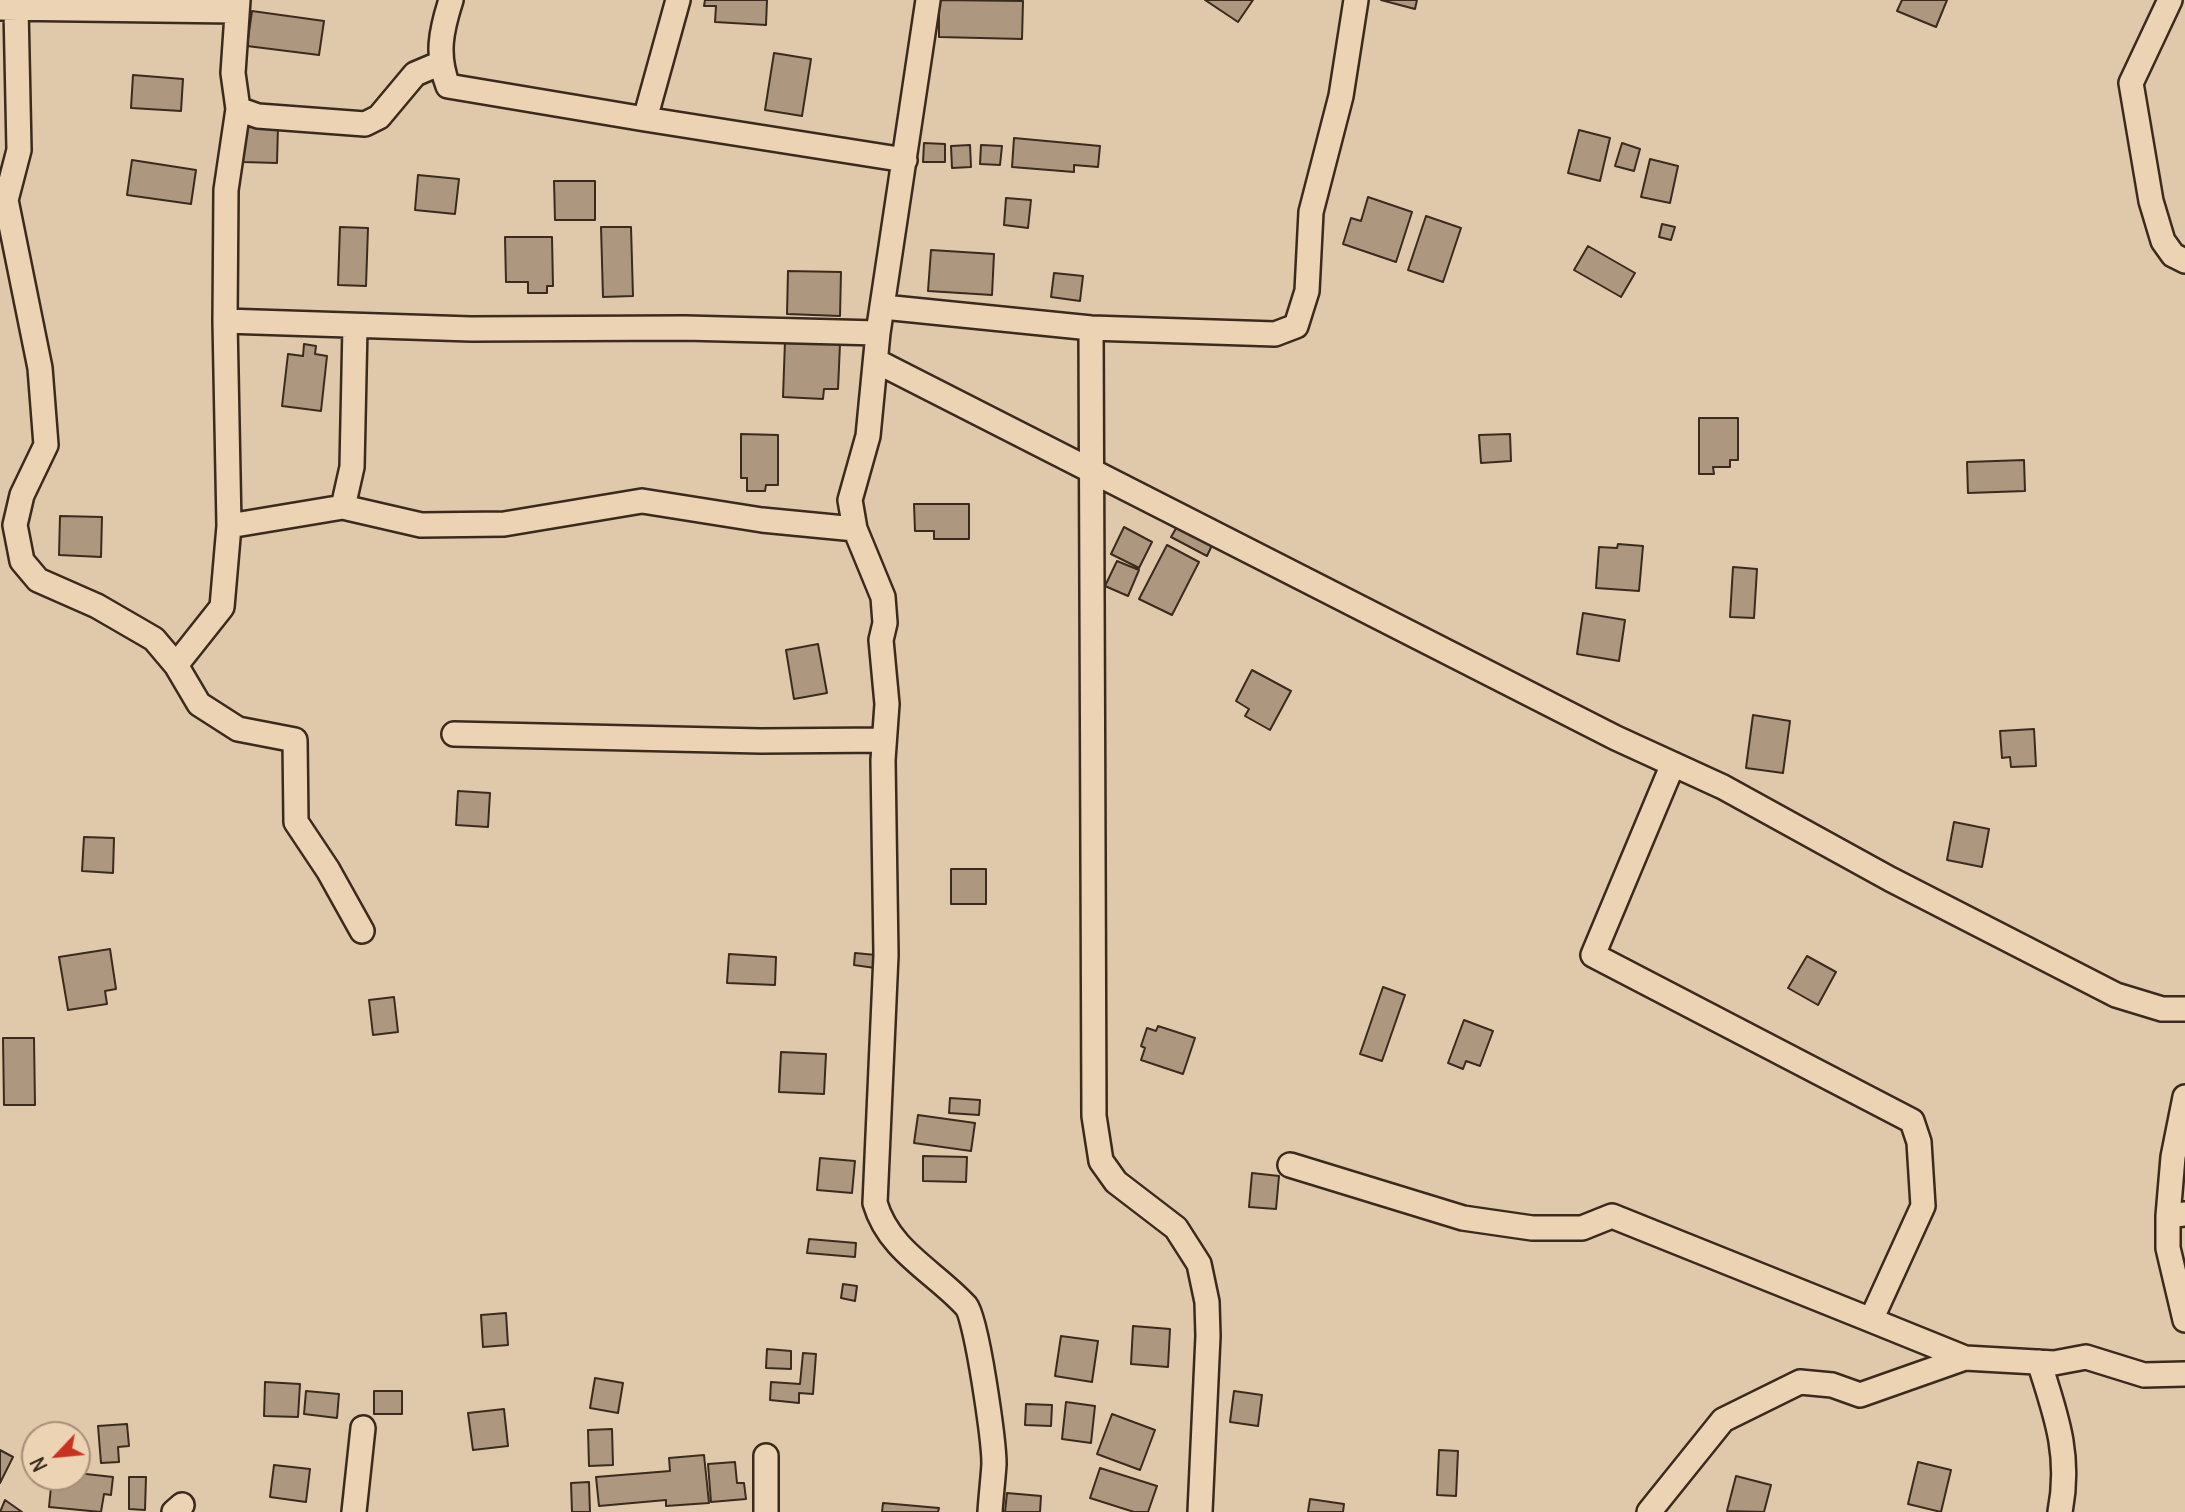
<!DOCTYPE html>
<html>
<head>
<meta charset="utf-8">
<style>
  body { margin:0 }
  #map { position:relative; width:2185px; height:1512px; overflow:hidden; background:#e0c9aa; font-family:Delius,sans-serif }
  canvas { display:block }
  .north { position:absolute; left:21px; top:1421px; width:70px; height:70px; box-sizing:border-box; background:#ebd3b3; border:2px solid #a58f77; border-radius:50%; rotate:244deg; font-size:19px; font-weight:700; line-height:28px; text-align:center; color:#3b2a1e }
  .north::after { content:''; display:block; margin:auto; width:24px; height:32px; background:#c8321e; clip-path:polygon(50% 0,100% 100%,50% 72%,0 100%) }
</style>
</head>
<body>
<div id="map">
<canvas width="2185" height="1512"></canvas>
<div class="north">N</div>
</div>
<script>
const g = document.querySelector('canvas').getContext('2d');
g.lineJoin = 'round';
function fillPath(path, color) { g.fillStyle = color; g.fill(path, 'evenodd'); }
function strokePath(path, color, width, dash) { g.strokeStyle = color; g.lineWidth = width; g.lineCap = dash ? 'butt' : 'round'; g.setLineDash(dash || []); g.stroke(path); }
const building = new Path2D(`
  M705,0h62l-1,25 -51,-3 1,-16h-12z
  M939,0l84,1 -1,38 -83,-2z
  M1205,0h48l-15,22z
  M1381,0h36l-2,9z
  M1902,0h45l-11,27 -39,-16z
  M252,11l72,10 -5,34 -72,-9z
  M774,53l37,6 -9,57 -37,-6z
  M133,75l50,4 -2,32 -50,-3z
  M244,124l34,2 -1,37 -34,-1z
  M1579,130l31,8 -10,43 -32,-8z
  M1014,138l86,8 -2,21 -24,-2v7l-62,-5z
  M924,143l21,1v18h-22z
  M1622,143l18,6 -6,22 -19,-5z
  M970,145l1,22 -19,1 -1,-22z
  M981,145l21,1 -2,19 -20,-1z
  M1650,159l28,7 -8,37 -29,-6z
  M132,160l64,10 -5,34 -64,-9z
  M418,175l41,4 -4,35 -40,-4z
  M554,181h41v39h-40z
  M1368,197l44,15 -16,50 -53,-18 8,-26 10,3z
  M1006,198l25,2 -3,28 -24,-3z
  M1426,216l35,12 -18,54 -35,-12z
  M1662,224l13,3 -4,13 -12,-3z
  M340,227l28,1 -2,58 -28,-1z
  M601,227h30l2,69 -30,1z
  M505,237h47l1,49h-6v7h-19v-11h-22z
  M1588,246l47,27 -14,24 -47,-27z
  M931,250l63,4 -2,41 -64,-4z
  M788,271l53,1 -1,44 -53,-2z
  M1054,273l29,3 -3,25 -29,-4z
  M785,341l55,3 -2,45h-14l-1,10 -40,-2z
  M304,344l12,2 -1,8 12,2 -6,55 -39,-5 6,-52 15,2z
  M1699,418h39v42h-8v7h-17l1,7h-15z
  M741,434l37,1v50h-12l-1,6h-18v-13h-6z
  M1510,434l1,27 -30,2 -2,-28z
  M2024,460l1,31 -57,2 -1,-31z
  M914,504h55v35h-35v-8h-19z
  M60,516l42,1 -1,40 -42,-2z
  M1178,525l35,18 -6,13 -36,-19z
  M1124,527l28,15 -13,26 -28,-14z
  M1618,544l25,2 -4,45 -43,-3 3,-41 18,1z
  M1167,545l32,17 -27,53 -33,-16z
  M1117,561l22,9 -11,26 -23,-10z
  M1733,567l24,2 -3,49 -24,-1z
  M1583,613l42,7 -6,41 -42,-7z
  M818,644l9,49 -33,6 -8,-49z
  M1252,670l39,21 -21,39 -25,-14 4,-7 -13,-8z
  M1753,715l37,6 -7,52 -37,-5z
  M2034,729l2,37 -25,1 -1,-10 -8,1 -2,-27z
  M458,791l32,2 -2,34 -32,-2z
  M1954,822l35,7 -7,38 -35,-7z
  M84,837l30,1 -1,35 -31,-2z
  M951,869h35v35h-35z
  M110,949l6,40 -11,2 2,13 -39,6 -9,-53z
  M855,953l21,2 -1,13 -21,-3z
  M729,954l47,3 -1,28 -48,-2z
  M1807,956l29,16 -18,33 -30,-17z
  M1383,987l22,8 -23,66 -22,-7z
  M394,997l4,35 -25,3 -4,-35z
  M1464,1020l29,11 -13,35 -14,-5 -3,8 -15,-6z
  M1158,1026l37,12 -12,36 -42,-14 4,-12 -4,-2 6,-18 9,3z
  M3,1038h31l1,67h-31z
  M781,1052l45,2 -2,40 -45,-2z
  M950,1098l30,2 -1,15 -30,-2z
  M918,1115l57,8 -4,28 -57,-8z
  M923,1156l44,1 -1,25 -43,-1z
  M820,1158l35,3 -3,32 -35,-3z
  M1252,1173l27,3 -3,33 -27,-2z
  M809,1239l47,4 -1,14 -48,-4z
  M843,1284l14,2 -2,15 -14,-3z
  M506,1313l2,32 -25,2 -2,-32z
  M1133,1326l37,3 -2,38 -37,-3z
  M1061,1336l37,5 -6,41 -37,-6z
  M767,1349l24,2v18l-25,-1z
  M803,1353l13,1 -3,40 -14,-1v10l-29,-3 1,-18 29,2z
  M595,1378l28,5 -5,30 -28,-5z
  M265,1382l35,2 -2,33 -34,-1z
  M306,1391l33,3 -2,24 -33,-4z
  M374,1391h28v23h-28z
  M1234,1391l28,4 -4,31 -28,-4z
  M1066,1402l29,4 -4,37 -29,-4z
  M1026,1404l26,1 -1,21 -26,-1z
  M504,1409l4,37 -35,4 -5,-37z
  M1112,1414l43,16 -15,40 -43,-16z
  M127,1424l2,22 -11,1 1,15 -18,1 -3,-37z
  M612,1429l1,36 -24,1 -1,-36z
  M0,1450l13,7 -13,26z
  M1439,1450l19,1 -2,45 -19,-1z
  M704,1455l5,48 -43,3v-6l-67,6 -3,-29 74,-6 -1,-13z
  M735,1462l2,21h7l2,16 -35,3 -3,-38z
  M1918,1462l33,8 -10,42 -33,-8z
  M274,1465l36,4 -4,33 -36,-5z
  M1100,1468l57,18 -9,26h-14l-44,-14z
  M77,1473l36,4 -2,18 -7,-1 -3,18 -52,-5 3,-30h25z
  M1736,1476l35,9 -7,27 -37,-1z
  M129,1477h17l-1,33 -16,-1z
  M589,1482l1,30h-18l-1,-29z
  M1007,1493l34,3 -1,16h-35z
  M1310,1499l34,5 -1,8h-35z
  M5,1500l17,12h-22z
  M883,1503l56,5 -1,4h-56z`);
fillPath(building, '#ad977f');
strokePath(building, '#3b2a1e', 2);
const minor = new Path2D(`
  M238,0l-5,73 5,36 20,7 107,8 14,-7 36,-43 26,-11
  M451,0c-10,31 -15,55 -3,86l197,33
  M678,0l-33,119 260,41
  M928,0l-50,333 -10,103 -18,64 5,29 28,68 2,26 -4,17 6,64 -4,56 3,195 -11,248c14,48 59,68 91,103 11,13 28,136 28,158 -1,16 -3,32 -4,48
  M2170,0l-39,83 20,118 12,40 10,14 12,6
  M0,8l235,3
  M16,8l3,142 -13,50 34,168 6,77 -24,50 -7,30 7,36 16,19 59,26 57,33 22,26
  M238,109l-12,81 -1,131 246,8 214,-1 193,5
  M883,307l208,21 184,6 21,-8 11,-35 4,-79 30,-116 15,-96
  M225,321l4,205
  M355,326l-3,141 -9,40 78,18 83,-1 138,-23 120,19 93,9
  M1091,328l3,788 7,45 15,21 60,46 23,36 8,38 1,34 -8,176
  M876,361l740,377 107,49 167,92 226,116 46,14h23
  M343,507l-114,19 -7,81 -46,58 23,39 39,25 57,11 1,82 32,48 34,61
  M454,734l307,7 123,-1
  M2185,1097l-12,60 -5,59 17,-2
  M1290,1165l173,53 69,10h50l30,-12 259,104 52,-114 -4,-64 -7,-21 -319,-166 80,-191
  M2168,1216v32l17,72
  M1871,1320l94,38
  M2039,1362c17,53 32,93 21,150
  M766,1456v56
  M174,1512l8,-7
  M354,1512l9,-84
  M1649,1512l74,-92 77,-38 32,3 28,10 105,-37 89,5 32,-6 58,18 41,-1`);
strokePath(minor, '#3b2a1e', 28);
strokePath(minor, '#ebd3b3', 23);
</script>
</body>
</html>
